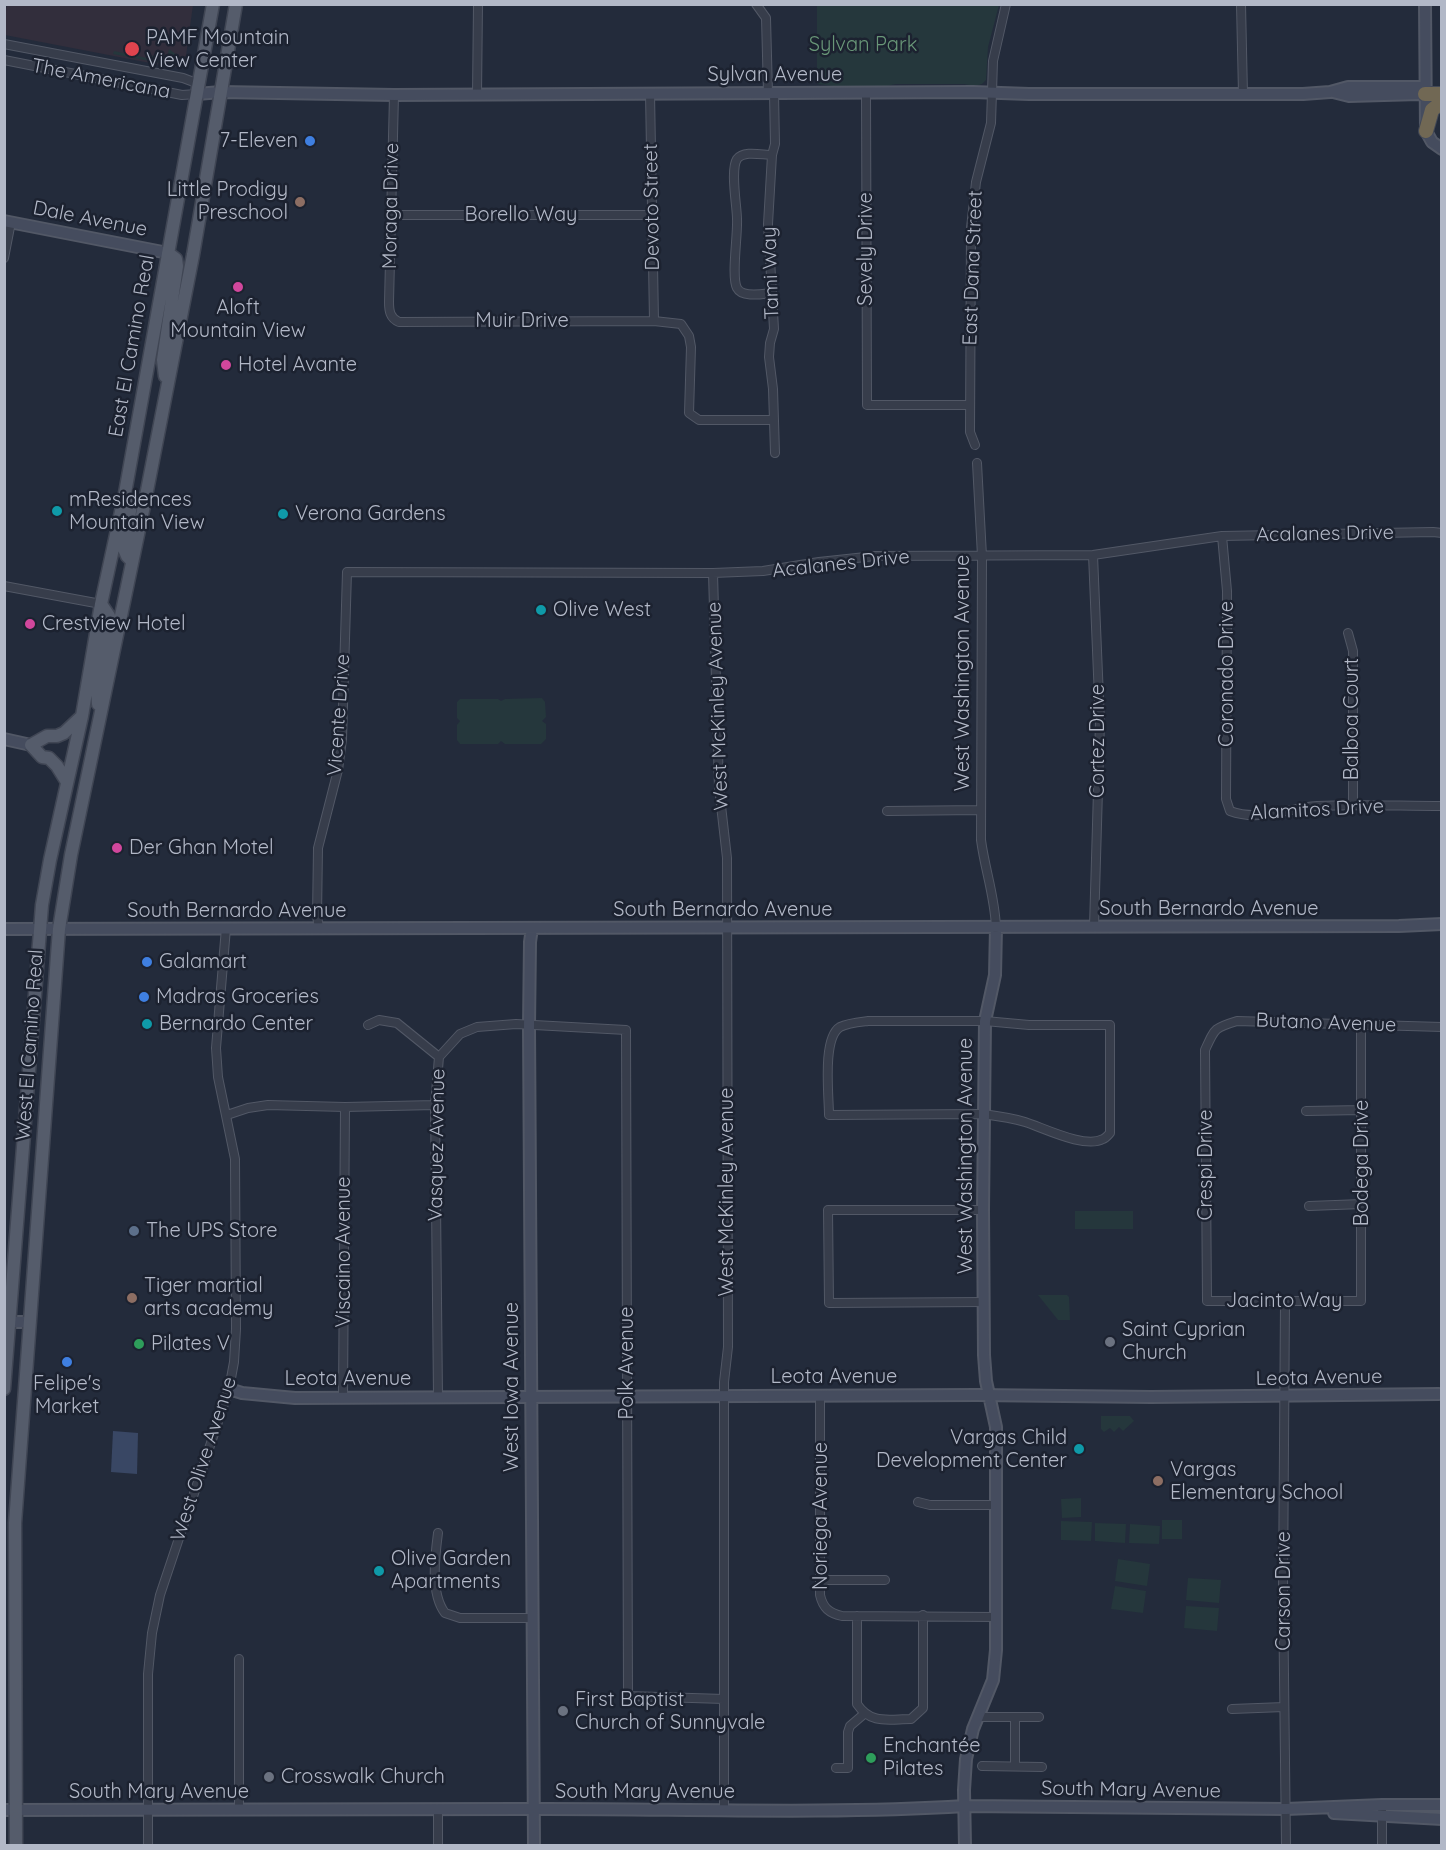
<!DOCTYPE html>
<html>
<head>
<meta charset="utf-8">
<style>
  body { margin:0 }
  #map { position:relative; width:1446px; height:1850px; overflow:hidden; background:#232b3b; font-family:Quicksand,sans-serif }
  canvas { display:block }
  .frame { position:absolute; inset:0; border:6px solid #b2b8c7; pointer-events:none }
</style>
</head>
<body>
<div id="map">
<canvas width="1446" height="1850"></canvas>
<div class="frame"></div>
</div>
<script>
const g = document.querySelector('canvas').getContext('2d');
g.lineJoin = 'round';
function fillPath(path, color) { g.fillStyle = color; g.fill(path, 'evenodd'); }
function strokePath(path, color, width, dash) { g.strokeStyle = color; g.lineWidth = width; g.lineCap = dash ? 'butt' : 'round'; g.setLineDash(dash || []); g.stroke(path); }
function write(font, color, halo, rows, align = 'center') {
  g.font = font + ' Quicksand,sans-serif'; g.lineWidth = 5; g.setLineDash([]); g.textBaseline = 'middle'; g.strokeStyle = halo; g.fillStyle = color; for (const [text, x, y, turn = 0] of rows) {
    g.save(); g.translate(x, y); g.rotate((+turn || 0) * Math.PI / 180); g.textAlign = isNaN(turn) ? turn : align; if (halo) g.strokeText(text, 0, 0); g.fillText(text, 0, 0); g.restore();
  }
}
fillPath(new Path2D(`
  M7,5h186l-8,58 -4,4h-10l-166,-32v-19z`), '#322e3c');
fillPath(new Path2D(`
  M817,5h182l-11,42 -2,33 -4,4 -7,2 -11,-2h-68l-9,2h-55l-15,-2z
  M169,49l9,7 1,9 -5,1 -21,-4v-2h-2l-1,1 -37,-7 1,-3 33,7 1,-3 19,3z
  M542,698l3,4 1,15 -4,4 4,3v15l-5,5h-36l-4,-3 -3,3h-38l-3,-4v-15l3,-4 -3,-3v-16l3,-3h38l3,2 4,-2z
  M1075,1211h58v18h-58z
  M1038,1295h29l2,2 1,23h-12z
  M1101,1416h29l4,5 -11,10 -4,-4 -5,5 -4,-4 -6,4 -3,-3z
  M1081,1498v19l-19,1 -1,-19z
  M1162,1520h20v19h-20z
  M1061,1521l31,1 -1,19 -30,-1z
  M1095,1523l31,1 -1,19 -30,-2z
  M1130,1524l30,2 -1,18 -30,-1z
  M1118,1559l32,5 -3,22 -32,-5z
  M1188,1578l33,2 -2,23 -33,-3z
  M1115,1586l31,5 -3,22 -32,-4z
  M1186,1606l33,2 -2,23 -33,-3z`), '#25373c');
fillPath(new Path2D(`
  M113,1431l25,2 -1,41 -26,-2z`), '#394764');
const street = new Path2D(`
  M756,4l10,14 2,75
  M1241,4l2,90
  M4,44l179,34 16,6
  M4,60l178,35 15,-1
  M866,92l1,313h103
  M650,93l4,228
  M774,93l1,51 -3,11 -4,69 6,105 -4,14 -1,14 4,32 2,64
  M394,95l-5,207c0,9 1,16 10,20l255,-1 27,3 8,12 2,11 -2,66 10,7h73
  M477,95l1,-91
  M390,215h262
  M4,258l7,-36
  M771,293c-9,1 -29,5 -34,-5 -6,-11 1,-54 0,-69 0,-13 -7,-49 0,-60 7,-9 25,-4 35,-4
  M975,445l-5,-13 1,-204 5,-46 15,-59 2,-62 13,-57
  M977,463l5,93 -1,284c4,30 14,57 15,88
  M1222,536l5,55 -1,208 4,12c30,11 57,-3 87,-5 41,-2 83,0 125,0
  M1093,555l7,167 -6,205
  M713,573l6,215 8,70 1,489 -4,35v428
  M4,586l97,18
  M1348,633l5,18v154
  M887,811l93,-1
  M319,928l-2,-12 1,-68 20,-78 4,-31 5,-167 366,1 50,-2 56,-9 56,-6 218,-1 129,-19 211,-4 9,1
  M868,1021h117l44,4h81v108c-2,2 -4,5 -7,6 -18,10 -59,-11 -78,-17 -13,-4 -27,-6 -42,-8l-154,1c0,-19 -7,-77 11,-88 8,-4 20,-5 28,-6z
  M1361,1024v277h-154l-2,-251c10,-22 9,-22 32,-29l205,6
  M368,1025l11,-5 18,3 42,34
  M1306,1111l56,-1
  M227,1115l21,-7 20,-3 77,2 90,-2
  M1309,1206l53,-2
  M983,1210h-155l1,93 155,-1
  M1285,1301l-2,289 3,256
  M820,1396v199c3,13 9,18 22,21l154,1
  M438,1397l-3,-292 4,-48 21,-23 17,-7 39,-3 110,6 2,666 96,3
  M343,1398l2,-291
  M918,1502l12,3h66
  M438,1533c-3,23 -8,60 7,80l15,5h72
  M820,1580h65
  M857,1616v88c14,21 32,15 54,15l12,-11v-93
  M1232,1709l52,-2
  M979,1717h60
  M1015,1718v48
  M982,1766l60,1
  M836,1768h12v-36l2,-6 14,-12
  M239,1810v-151
  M1382,1811v35
  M148,1846v-172l4,-41 8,-38 69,-206 5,-27 2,-33 -1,-170 -17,-82 -2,-29 10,-120
  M438,1846v-36`);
const secondary = new Path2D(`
  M1425,4l1,127 6,11 10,7
  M1333,92l16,4 70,-2
  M197,94l24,-2 173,3 579,-3 56,2h274l27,-2 18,-5h77
  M4,221l164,32
  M4,739l27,6
  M532,928l-2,14 -1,84 5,820
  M4,929l1395,-3 43,-2
  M4,1322h25
  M229,1389l13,4 53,5 682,-3 174,2 288,-3
  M4,1810c173,1 345,0 517,-1 148,-1 296,6 444,-3l321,3 96,-4h60
  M1334,1813l108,6
  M965,1846l-1,-56 2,-31 7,-30 20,-49 3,-30v-223l-10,-46 -2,-26 -1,-145 2,-189 10,-46 1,-47`);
const primary = new Path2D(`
  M165,376l-2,-16 14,-94 -1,-7 -8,-6
  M125,493l6,12 -7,44 3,7 5,5
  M98,704l-1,-17 12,-65v-6l-8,-12
  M67,782l-10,-16 -8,-8 -7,-1 -11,-12 16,-9h10l7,-3 17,-16
  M4,1389l38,-484 8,-45 32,-144 19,-112 24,-111 88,-489
  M16,1846l-1,-323 44,-594 12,-74 74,-354 48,-246 43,-251`);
const highway = new Path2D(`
  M1425,94h17
  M1426,131l6,-21 10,-8`);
strokePath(street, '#525866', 10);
strokePath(secondary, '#525866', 14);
strokePath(primary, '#404654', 15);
strokePath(highway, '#424856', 16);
strokePath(street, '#373d4b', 8);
strokePath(secondary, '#454c5e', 10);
strokePath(primary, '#555c6b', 12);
strokePath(highway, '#716854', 14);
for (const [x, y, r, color] of [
  [132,49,8,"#e0444e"],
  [310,141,6,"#3f7fe0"],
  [300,202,6,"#8d6e63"],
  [238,287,6,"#d1479c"],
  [226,365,6,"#d1479c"],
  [57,511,6,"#0f9aa8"],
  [283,514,6,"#0f9aa8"],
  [541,610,6,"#0f9aa8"],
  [30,624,6,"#d1479c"],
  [117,848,6,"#d1479c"],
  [147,962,6,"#3f7fe0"],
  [144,997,6,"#3f7fe0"],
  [147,1024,6,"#0f9aa8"],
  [134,1231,6,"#5c6f8a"],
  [132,1298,6,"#8d6e63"],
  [1110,1342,6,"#6b7280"],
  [139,1344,6,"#2e9e5b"],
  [67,1362,6,"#3f7fe0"],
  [1079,1449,6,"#0f9aa8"],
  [1158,1481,6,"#8d6e63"],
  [379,1571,6,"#0f9aa8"],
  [563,1711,6,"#6b7280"],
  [871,1758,6,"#2e9e5b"],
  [269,1777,6,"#6b7280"]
]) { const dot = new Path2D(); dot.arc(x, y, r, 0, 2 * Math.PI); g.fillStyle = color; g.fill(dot); strokePath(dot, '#1c2230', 2); }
write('20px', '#b2b8c7', '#1c2230', [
  ["PAMF Mountain",146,38],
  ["View Center",146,61],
  ["7-Eleven",298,141,"right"],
  ["Little Prodigy",288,190,"right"],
  ["Preschool",288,213,"right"],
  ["Aloft",238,308,"center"],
  ["Mountain View",238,331,"center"],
  ["Hotel Avante",238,365],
  ["mResidences",69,500],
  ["Mountain View",69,523],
  ["Verona Gardens",295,514],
  ["Olive West",553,610],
  ["Crestview Hotel",42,624],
  ["Der Ghan Motel",129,848],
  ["Galamart",159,962],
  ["Madras Groceries",156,997],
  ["Bernardo Center",159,1024],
  ["The UPS Store",146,1231],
  ["Tiger martial",144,1286],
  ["arts academy",144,1309],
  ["Saint Cyprian",1122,1330],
  ["Church",1122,1353],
  ["Pilates V",151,1344],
  ["Felipe's",67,1384,"center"],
  ["Market",67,1407,"center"],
  ["Vargas Child",1067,1438,"right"],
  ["Development Center",1067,1461,"right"],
  ["Vargas",1170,1470],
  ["Elementary School",1170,1493],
  ["Olive Garden",391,1559],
  ["Apartments",391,1582],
  ["First Baptist",575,1700],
  ["Church of Sunnyvale",575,1723],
  ["Enchantée",883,1746],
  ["Pilates",883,1769],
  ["Crosswalk Church",281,1777]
], 'left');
write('20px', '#699778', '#1c2230', [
  ["Sylvan Park",863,45]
]);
write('20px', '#b2b8c7', '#1c2230', [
  ["Sylvan Avenue",775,75],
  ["The Americana",101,79,11],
  ["Moraga Drive",391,206,-89],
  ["Devoto Street",652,207,-91],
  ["Borello Way",521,215],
  ["Dale Avenue",90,219,11],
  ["Sevely Drive",866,249,-90],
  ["East Dana Street",973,268,-88],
  ["Tami Way",771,273,-92],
  ["Muir Drive",522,321],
  ["East El Camino Real",132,346,-80],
  ["Acalanes Drive",1325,534,-1],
  ["Acalanes Drive",841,564,-6],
  ["West Washington Avenue",963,673,-90],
  ["Coronado Drive",1227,674,-90],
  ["West McKinley Avenue",718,706,-92],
  ["Vicente Drive",339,715,-86],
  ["Balboa Court",1352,719,-90],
  ["Cortez Drive",1098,741,-90],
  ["Alamitos Drive",1317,810,-3],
  ["South Bernardo Avenue",1209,909],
  ["South Bernardo Avenue",723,910],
  ["South Bernardo Avenue",237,911],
  ["Butano Avenue",1326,1023,2],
  ["West El Camino Real",30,1045,-86],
  ["Vasquez Avenue",437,1145,-89],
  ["West Washington Avenue",966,1156,-90],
  ["Bodega Drive",1362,1163,-90],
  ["Crespi Drive",1206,1165,-90],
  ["West McKinley Avenue",727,1192,-90],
  ["Viscaino Avenue",344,1252,-90],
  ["Jacinto Way",1284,1301],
  ["Polk Avenue",627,1363,-90],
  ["Leota Avenue",834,1377],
  ["Leota Avenue",1319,1378,-1],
  ["Leota Avenue",348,1379],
  ["West Iowa Avenue",512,1387,-90],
  ["West Olive Avenue",204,1459,-72],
  ["Noriega Avenue",821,1516,-90],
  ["Carson Drive",1284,1591,-90],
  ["South Mary Avenue",1131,1790,1],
  ["South Mary Avenue",159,1792],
  ["South Mary Avenue",645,1792]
]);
</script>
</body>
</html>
